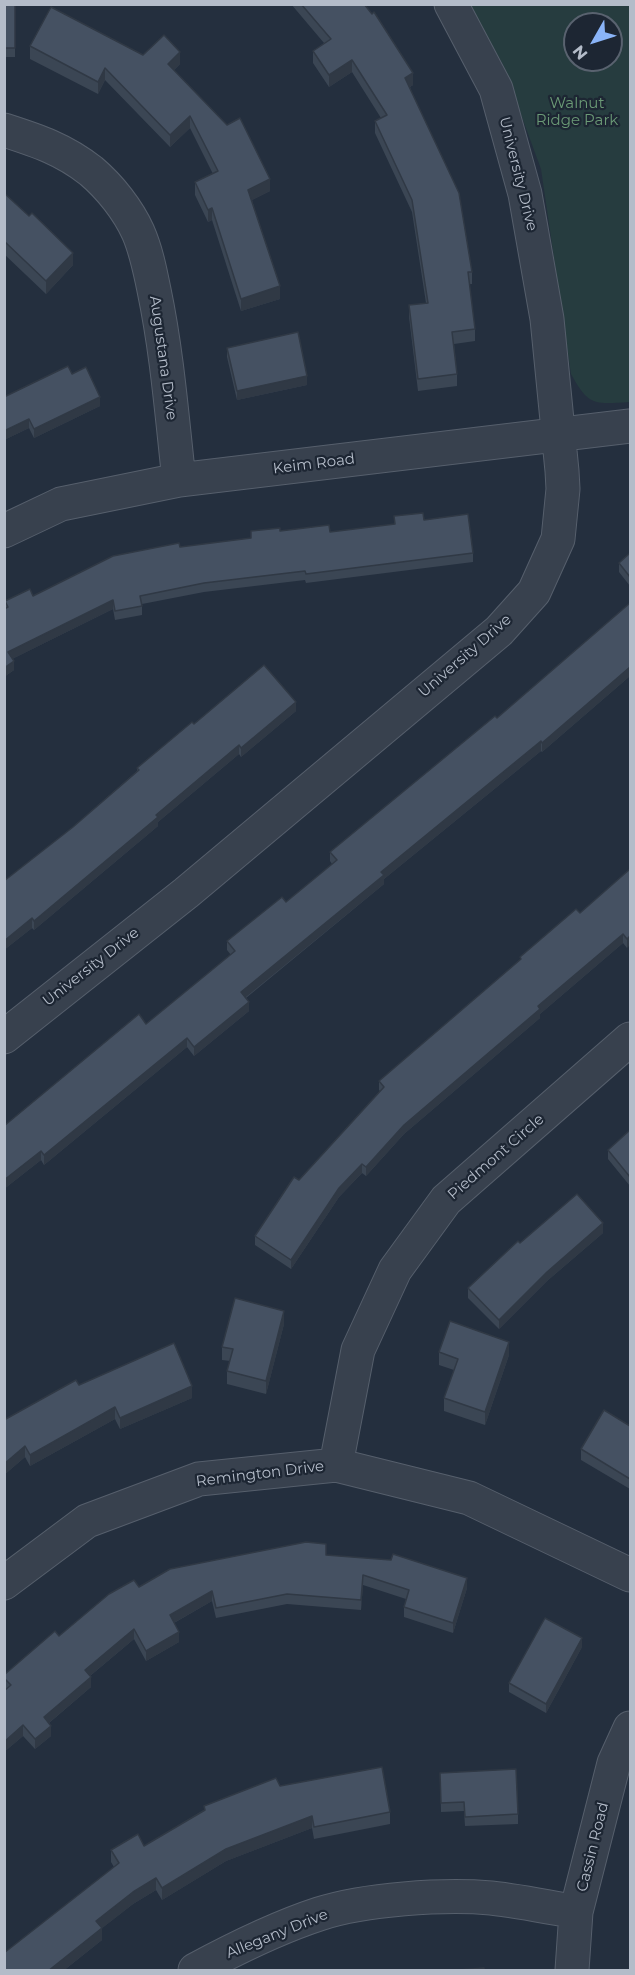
<!DOCTYPE html>
<style>
body{margin:0}
#map{position:relative;width:635px;height:1975px;overflow:hidden;background:#242f3e;font-family:Montserrat,sans-serif}
canvas{display:block}
.frame{position:absolute;inset:0;border:6px solid #b4bcc9;pointer-events:none}
.north{position:absolute;left:563px;top:12px;width:60px;height:60px;box-sizing:border-box;background:#1d2633;border:2px solid #59626f;border-radius:50%;rotate:231deg;font-size:16px;font-weight:700;line-height:24px;text-align:center;color:#b4bcc9}
.north::after{content:'';display:block;margin:auto;width:21px;height:27px;background:#8ab4f8;clip-path:polygon(50% 0,100% 100%,50% 72%,0 100%)}
</style>
<div id="map">
<canvas width="635" height="1975"></canvas>
<div class="frame"></div>
<div class="north">N</div>
</div>
<script>
const c = document.querySelector('canvas').getContext('2d');
c.lineJoin = 'round';
function fillPath(path, color) { c.fillStyle = color; c.fill(path, 'evenodd'); }
function stroke(path, color, width, dash) { c.strokeStyle = color; c.lineWidth = width; c.lineCap = dash ? 'butt' : 'round'; c.setLineDash(dash || []); c.stroke(path); }
function drawText(font, color, halo, rows, align = 'center') {
  c.font = font + ' Montserrat,sans-serif'; c.lineWidth = 4.5; c.setLineDash([]); c.textBaseline = 'middle'; c.strokeStyle = halo; c.fillStyle = color; for (const [text, x, y, turn = 0] of rows) {
    c.save(); c.translate(x, y); c.rotate((+turn || 0) * Math.PI / 180); c.textAlign = isNaN(turn) ? turn : align; if (halo) c.strokeText(text, 0, 0); c.fillText(text, 0, 0); c.restore();
  }
}
fillPath(new Path2D(`
 M469,5H630V402C595,404 589,407 571,374L541,169L502,63ZM575,24H611V60H575Z`), '#263c3f');
const minor = new Path2D(`
 M4,130C38,141 63,149 91,171C110,187 128,210 138,232C146,250 150,270 154,290C167,352 172,417 179,480
 M4,531L61,504L179,480L630,426
 M4,1037L186,893L499,631L534,592L558,539L563,489L562,471L547,319L525,194L496,89L451,4
 M336,1465L358,1350L395,1270L446,1200L630,1039
 M4,1583L87,1521L199,1479L336,1465L469,1498L630,1575
 M195,1970C234,1949 276,1928 319,1914C365,1899 443,1894 491,1898C519,1901 548,1907 576,1912
 M572,1970L576,1912L614,1763L630,1728`);
stroke(minor, '#565f6c', 35);
stroke(minor, '#38414e', 33);
fillPath(new Path2D(`
 M4,4H15V57H4Z
 M291,4H364L413,85L410,87L472,272V284H469L475,329V341L454,344L457,374V386L418,391L409,317V305L426,303L412,212L375,133V121L381,118L352,72L329,87L313,63V51L324,43Z
 M30,46L143,55L180,64L174,70L270,191L252,200L280,299L241,311L212,220L208,222L195,195V182L213,174L190,128L170,147L105,80L98,94L30,59Z
 M4,193L73,265L46,294L4,254Z
 M227,348L307,385L237,400L227,357Z
 M72,374L100,406L34,438L29,428L4,440Z
 M394,516L424,520L473,553V562L306,583L305,580L204,592L142,604V615L115,620L113,609L12,659L14,670L4,677L5,601L33,596L180,547L251,538V531H280L330,532L394,524Z
 M630,553V586L619,572V563Z
 M630,603V676L542,752L541,751L384,879V884L246,998L249,1011L194,1056L187,1047L44,1165L41,1160L4,1189L146,1024L231,955L227,950V941L286,902L332,864L330,861V852L497,718Z
 M296,711L241,757L239,754L158,822V826L34,930L32,928L4,950V881L73,827L137,771V768L194,724Z
 M630,869L627,948L623,943L540,1014V1018L404,1134L366,1176L362,1173L339,1197L291,1269L255,1245V1236L380,1091L379,1090V1081L520,961V957L580,913Z
 M630,1130V1186L608,1159V1150Z
 M603,1233L547,1281L499,1329L468,1298V1288L520,1243Z
 M284,1324L266,1394L227,1384V1371L230,1361L222,1360V1347Z
 M439,1352L509,1355L485,1425L444,1411V1398L454,1370L439,1365Z
 M79,1385L192,1398L120,1429L115,1419L30,1466L25,1457L4,1475V1420Z
 M630,1426V1489L581,1460V1449Z
 M326,1555L467,1588L453,1633L404,1617V1607L406,1599L363,1585L361,1610L287,1604L216,1618L212,1601L174,1623L179,1642L146,1661L134,1639L90,1676L91,1687L49,1723L51,1736L35,1749L23,1736L4,1752V1691L6,1690L4,1688V1675L59,1636L139,1587Z
 M582,1647L546,1713L509,1692V1683Z
 M440,1773L518,1814V1824L465,1826L464,1811L441,1812Z
 M280,1786L390,1812V1824L314,1839L312,1828L226,1861L162,1900L156,1890L133,1904L102,1928V1940L63,1971H4L114,1867L111,1862V1850L144,1846L204,1810V1806Z`), '#3b4654');
fillPath(new Path2D(`
 M180,52V64L168,76V64Z
 M352,60V72L329,87V75Z
 M105,68V80L98,94V82Z
 M413,73V85L405,90V78Z
 M190,116V128L170,147V135Z
 M270,179V191L248,202V190Z
 M212,208V220L208,222V210Z
 M73,253V265L46,294V281Z
 M280,286V299L241,311V299Z
 M307,376V385L237,400V391Z
 M100,397V406L34,438V429Z
 M29,419V428L4,440V431Z
 M113,600V609L8,661V652Z
 M14,661V670L4,677V668Z
 M630,667V676L542,752V743Z
 M296,702V711L241,757V748Z
 M541,741V751L384,879V884L241,1001V992L381,872Z
 M239,745V754L158,822V826L34,930V921L156,815Z
 M32,918V928L4,950V941Z
 M623,934V943L540,1014V1018L404,1134L366,1176V1167L404,1125L538,1006Z
 M630,936V945L627,948V939Z
 M249,1002V1011L194,1056V1047Z
 M187,1038V1047L44,1165V1155Z
 M41,1151V1160L4,1189V1180Z
 M362,1164V1173L339,1197L291,1269V1260L339,1188Z
 M603,1223V1233L547,1281L499,1329V1320L547,1272Z
 M284,1311V1324L266,1394V1381Z
 M509,1342V1355L485,1425V1412Z
 M192,1386V1398L120,1429V1418Z
 M115,1407V1419L30,1466V1455Z
 M25,1446V1457L4,1475V1464Z
 M363,1575V1585L361,1610V1600Z
 M467,1578V1588L453,1633V1623Z
 M212,1591V1601L170,1625V1615Z
 M134,1629V1639L85,1680V1670Z
 M179,1632V1642L146,1661V1651Z
 M582,1638V1647L546,1713V1704Z
 M91,1677V1687L44,1727V1717Z
 M23,1725V1736L4,1752V1742Z
 M51,1726V1736L35,1749V1739Z
 M312,1816V1828L226,1861L162,1900V1888L226,1849Z
 M156,1878V1890L133,1904L96,1933V1921L133,1892Z
 M102,1928V1940L63,1971H48Z`), '#303945');
const building = new Path2D(`
 M4,4H15V48H4Z
 M301,4H364L372,14L374,12L413,73L405,78L459,193L472,272H468L475,329L452,332L457,374L418,379L409,305L428,303L412,200L375,121L387,115L352,60L329,75L313,51L331,39Z
 M51,7L143,55L164,35L180,52L168,64L227,125L240,118L270,179L248,190L280,286L241,299L212,208L208,210L195,182L218,171L190,116L170,135L105,68L98,82L30,46Z
 M4,193L29,216L32,213L73,253L46,281L4,241Z
 M298,332L307,376L237,391L227,348Z
 M68,366L72,374L86,367L100,397L34,429L29,419L4,431V397Z
 M423,513L424,520L468,514L473,553L306,574L305,571L204,583L140,596L142,606L115,611L113,600L8,652L14,661L4,668V609L8,607L5,601L30,589L33,596L113,556L179,543L180,547L251,538V531L280,528V531L329,525L330,532L395,524L394,516Z
 M630,553V577L619,563Z
 M630,603V667L542,743L541,741L381,872L384,875L241,992L249,1002L194,1047L187,1038L44,1155L41,1151L4,1180V1126L139,1014L146,1024L235,951L227,941L282,897L286,902L337,860L330,852L495,716L497,718Z
 M264,665L296,702L241,748L239,745L156,815L158,817L34,921L32,918L4,941V881L73,827L139,770L137,768L192,722L194,724Z
 M630,869V936L627,939L623,934L538,1006L540,1009L404,1125L366,1167L362,1164L339,1188L291,1260L255,1236L294,1177L299,1180L384,1087L379,1081L521,959L520,957L576,909L580,913Z
 M630,1130V1177L608,1150Z
 M577,1194L603,1223L547,1272L499,1320L468,1288L518,1241L520,1243Z
 M235,1298L284,1311L266,1381L227,1371L233,1349L222,1347Z
 M450,1321L509,1342L485,1412L444,1398L458,1359L439,1352Z
 M174,1343L192,1386L120,1418L115,1407L30,1455L25,1446L4,1464V1420L76,1380L79,1385Z
 M604,1410L630,1426V1479L581,1449Z
 M306,1542L326,1544V1555L391,1560L393,1554L467,1578L453,1623L404,1607L409,1590L363,1575L361,1600L287,1594L216,1608L212,1591L170,1615L179,1632L146,1651L134,1629L85,1670L91,1677L44,1717L51,1726L35,1739L23,1725L4,1742V1691L11,1685L4,1678V1675L55,1631L59,1636L109,1594L134,1580L139,1587L170,1569Z
 M545,1618L582,1638L546,1704L509,1683Z
 M382,1767L390,1812L314,1827L312,1816L226,1849L162,1888L156,1878L133,1892L96,1921L102,1928L48,1971H4V1953L119,1863L111,1850L138,1834L144,1846L205,1810L204,1806L276,1778L280,1786Z
 M516,1769L518,1814L465,1817L464,1802L441,1803L440,1773Z
 M484,1968V1971H446Z`);
fillPath(building, '#455162');
stroke(building, '#303945', 1.5);
drawText('15px', '#6b9a76', '#1d2633', [
 ["Walnut",577,104],
 ["Ridge Park",577,121]
]);
drawText('15px', '#b4bcc9', '#1d2633', [
 ["University Drive",518,174,76],
 ["Augustana Drive",163,358,82],
 ["Keim Road",314,464,-7],
 ["University Drive",465,656,-41],
 ["University Drive",91,967,-38],
 ["Piedmont Circle",496,1157,-41],
 ["Remington Drive",260,1474,-7],
 ["Cassin Road",593,1847,-76],
 ["Allegany Drive",277,1934,-22]
]);
</script>
